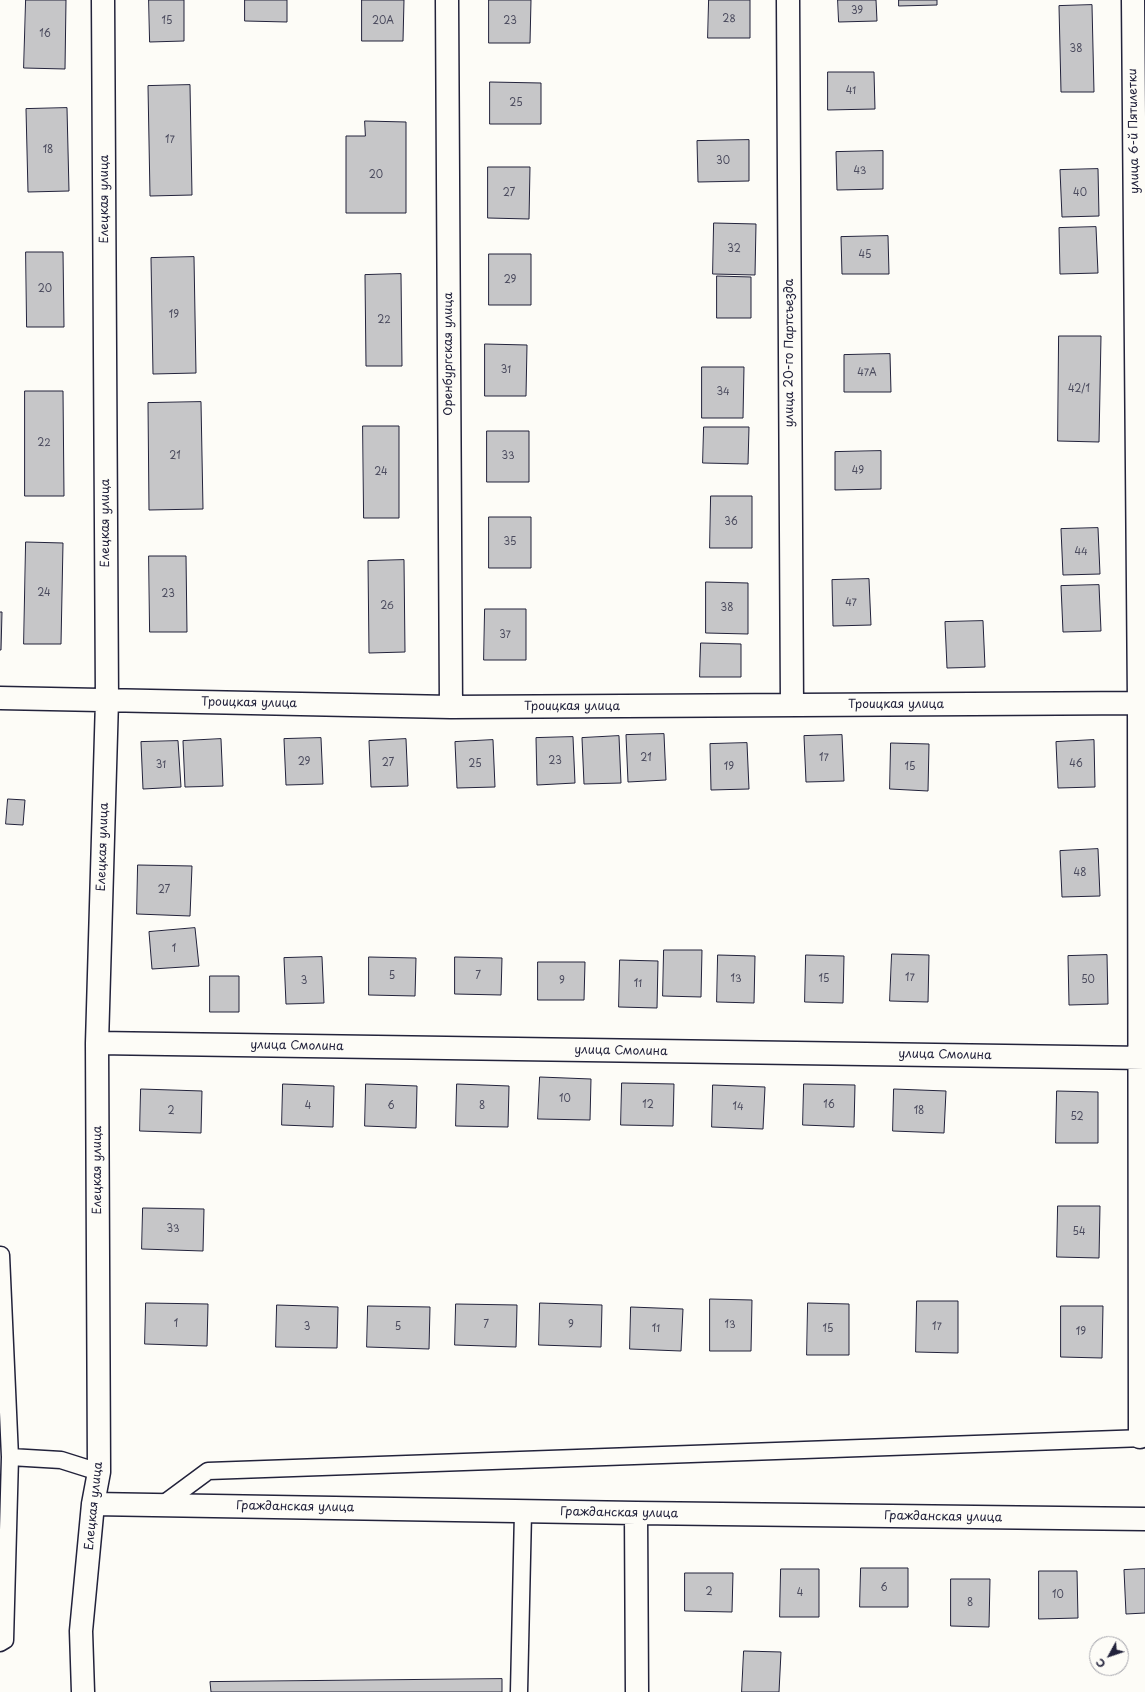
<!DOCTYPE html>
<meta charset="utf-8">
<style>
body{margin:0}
#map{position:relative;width:1145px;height:1692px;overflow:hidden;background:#fdfcf7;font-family:"Playpen Sans",sans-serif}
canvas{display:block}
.north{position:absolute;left:1089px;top:1636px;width:40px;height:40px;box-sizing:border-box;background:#fdfcf7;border:1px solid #a5a5ac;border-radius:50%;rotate:230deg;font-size:11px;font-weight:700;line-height:16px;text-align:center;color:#22223b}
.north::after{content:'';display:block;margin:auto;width:14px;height:18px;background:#22223b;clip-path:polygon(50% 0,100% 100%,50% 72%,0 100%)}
</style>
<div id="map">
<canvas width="1145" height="1692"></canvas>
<div class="north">С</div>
</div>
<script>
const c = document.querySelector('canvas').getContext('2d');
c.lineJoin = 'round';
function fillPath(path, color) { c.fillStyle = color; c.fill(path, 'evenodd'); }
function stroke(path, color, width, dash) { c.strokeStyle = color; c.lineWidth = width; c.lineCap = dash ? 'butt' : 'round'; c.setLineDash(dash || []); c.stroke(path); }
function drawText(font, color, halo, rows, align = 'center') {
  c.font = font + ' "Playpen Sans",sans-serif'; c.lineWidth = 3; c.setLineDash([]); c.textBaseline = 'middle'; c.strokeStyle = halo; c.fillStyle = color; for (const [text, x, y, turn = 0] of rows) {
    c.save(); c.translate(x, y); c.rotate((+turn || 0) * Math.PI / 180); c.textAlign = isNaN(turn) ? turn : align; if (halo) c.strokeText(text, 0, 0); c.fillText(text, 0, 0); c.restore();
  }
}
const building = new Path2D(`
 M26,0H66L65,69L24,68Z
 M149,0H184V41L150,42Z
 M245,0H287V22L245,21Z
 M362,0H404L403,41H362Z
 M489,0H531L530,43H489Z
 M709,0H750V38H708Z
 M838,0H876L877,21L839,22Z
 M899,0H937V5L899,6Z
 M1092,5L1094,92H1061L1059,6Z
 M828,72H874L875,109L828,110Z
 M490,82L541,83V124H490Z
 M190,85L192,195L150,196L148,86Z
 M67,108L69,191L28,192L26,109Z
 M365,121L406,122V213H346V136H365Z
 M749,140V181L698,182L697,141Z
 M883,151V189L837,190L836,152Z
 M488,167H530L529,219L488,218Z
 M1098,169L1099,216L1062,217L1060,170Z
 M714,223L756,224L755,275L713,274Z
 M1096,227L1098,273L1060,274L1059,228Z
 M888,236L889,274H842L841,237Z
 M26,252H63L64,327H27Z
 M489,254H531V305H489Z
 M194,257L196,373L153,374L151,258Z
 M401,274L402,366H366L365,275Z
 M717,276L751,277V318H717Z
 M1059,336H1101L1099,442L1058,441Z
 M485,344L527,345L526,396H485Z
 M890,354L891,392H844V355Z
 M702,367H744L743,418H702Z
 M25,391H63L64,496H25Z
 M201,402L203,509L149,510L148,403Z
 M363,426H399V518H364Z
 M704,427H749L748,464L703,463Z
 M487,431H529V482H487Z
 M881,451V489L835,490V452Z
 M711,496H752V548H710Z
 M489,517H531V568H489Z
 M1098,528L1100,574L1063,575L1061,529Z
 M26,542L63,543L61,644H24Z
 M149,556H186L187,632H150Z
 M404,560L405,652L369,653L368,561Z
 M869,579L871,625L833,626L832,580Z
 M706,582L748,583V634L706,633Z
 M1099,585L1101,631L1063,632L1061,586Z
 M485,609H526V660H484Z
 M0,612H2L1,650H0Z
 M983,621L985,667L947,668L945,622Z
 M701,643L741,644V677H700Z
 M664,734L666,780L628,782L626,735Z
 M842,735L844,781L806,782L804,736Z
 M619,736L621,783L584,784L582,738Z
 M573,737L575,783L537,785L536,738Z
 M321,738L323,784L286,785L284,739Z
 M221,739L223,786L185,787L183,741Z
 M406,739L408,786L371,787L369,741Z
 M493,740L495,787L457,788L455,742Z
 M1094,740L1095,787L1058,788L1056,742Z
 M178,741L181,787L143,789L141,742Z
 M747,743L749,789L711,790L710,744Z
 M891,743L929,744L928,791L890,789Z
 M8,799L25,800L23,825L6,824Z
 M1098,849L1100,896L1062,897L1060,851Z
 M138,865L192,866L190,916L137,914Z
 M195,928L199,966L152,969L149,932Z
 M664,950H702L701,997L663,996Z
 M892,954L929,955L928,1002L890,1001Z
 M718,955L755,956L754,1003L717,1002Z
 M806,955L844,956L843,1003L805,1002Z
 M1107,955L1108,1004L1069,1005L1068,956Z
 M322,957L324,1003L286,1004L284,958Z
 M369,957L416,958L415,996L369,995Z
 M455,957L502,958L501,995L455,994Z
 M620,960L658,961L657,1008L619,1007Z
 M538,962H585L584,1000H538Z
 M210,976H239V1012H210Z
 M540,1077L591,1079L590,1120L538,1119Z
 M622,1083L674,1084L673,1126L621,1125Z
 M283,1084L334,1086L333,1127L282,1125Z
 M366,1084L417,1086L416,1128L365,1126Z
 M457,1084L509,1086L508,1127L456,1126Z
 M804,1084L855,1085L854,1127L803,1125Z
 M713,1085L765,1087L763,1129L712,1127Z
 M141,1089L202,1091L201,1133L140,1131Z
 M894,1089L946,1091L944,1133L893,1131Z
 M1057,1091L1098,1092V1143H1056Z
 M1058,1206H1100L1099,1258L1057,1257Z
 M143,1208L204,1209L203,1251L142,1249Z
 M710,1299L752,1300L751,1351H710Z
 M917,1301H958V1353L916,1352Z
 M146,1303L208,1304L207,1346L145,1344Z
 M540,1303L602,1305L601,1347L539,1345Z
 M808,1303L849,1304V1355H807Z
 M456,1304L517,1305L516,1347L455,1345Z
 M277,1305L338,1307L337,1348L276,1347Z
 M368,1306L430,1307L429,1349L367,1347Z
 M1061,1306H1103L1102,1358L1061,1357Z
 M631,1307L683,1309L681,1351L630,1349Z
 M861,1568H908V1607H860Z
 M781,1569H819V1617H780Z
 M1145,1569V1613L1126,1614L1124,1570Z
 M1039,1571H1077L1078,1618L1039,1619Z
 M685,1573H733L732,1612L685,1611Z
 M951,1579H990L989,1627L951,1626Z
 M744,1651L781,1652L779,1692H742Z
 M502,1679V1692H211L210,1682Z`);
fillPath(building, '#c6c6c8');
stroke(building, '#22223b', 1);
const service = new Path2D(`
 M0,1255H1L10,1457L5,1640L0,1643
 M10,1457L61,1460L99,1472
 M162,1505L208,1471L1145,1438
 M519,1692L523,1512`);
const minor = new Path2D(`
 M447,0L451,707
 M788,0L792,705
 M1133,0L1139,703L1140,1437
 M0,698L451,707L1145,703
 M97,1043L1145,1058
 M93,1504L636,1513L1145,1519
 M636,1513L637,1692
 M83,1692L81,1631L93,1504L99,1472L97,1043L107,700L103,0`);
stroke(service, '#22223b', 19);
stroke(minor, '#22223b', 25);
stroke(service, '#fdfcf7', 16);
stroke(minor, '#fdfcf7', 22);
drawText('10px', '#4b4b5e', null, [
 ["39",857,11],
 ["28",729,19],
 ["15",167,21],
 ["20А",383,21],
 ["23",510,21],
 ["16",45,34],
 ["38",1076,49],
 ["41",851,91],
 ["25",516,103],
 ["17",170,140],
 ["18",48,150],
 ["30",723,161],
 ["43",860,171],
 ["20",376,175],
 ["27",509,193],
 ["40",1080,193],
 ["32",734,249],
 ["45",865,255],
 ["29",510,280],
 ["20",45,289],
 ["19",174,315],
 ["22",384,320],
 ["31",506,370],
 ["47А",867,373],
 ["42/1",1079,389],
 ["34",723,392],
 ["22",44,443],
 ["21",175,456],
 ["33",508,456],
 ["49",858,471],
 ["24",381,472],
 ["36",731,522],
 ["35",510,542],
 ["44",1081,552],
 ["24",44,593],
 ["23",168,594],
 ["47",851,603],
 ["26",387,606],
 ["38",727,608],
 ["37",505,635],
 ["21",646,758],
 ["17",824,758],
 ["23",555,761],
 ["29",304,762],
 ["27",388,763],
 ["25",475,764],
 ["46",1076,764],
 ["31",161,765],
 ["19",729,767],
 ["15",910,767],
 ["48",1080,873],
 ["27",164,890],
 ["1",174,949],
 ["5",392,976],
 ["7",478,976],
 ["17",910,978],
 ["13",736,979],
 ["15",824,979],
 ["50",1088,980],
 ["3",304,981],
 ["9",562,981],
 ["11",638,984],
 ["10",565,1099],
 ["12",648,1105],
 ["16",829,1105],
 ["4",308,1106],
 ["6",391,1106],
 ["8",482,1106],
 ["14",738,1107],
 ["2",171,1111],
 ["18",919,1111],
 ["52",1077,1117],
 ["33",173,1229],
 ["54",1079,1232],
 ["1",176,1324],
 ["7",486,1325],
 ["9",571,1325],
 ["13",730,1325],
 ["3",307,1327],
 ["5",398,1327],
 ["17",937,1327],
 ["11",656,1329],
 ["15",828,1329],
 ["19",1081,1332],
 ["6",884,1588],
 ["2",709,1592],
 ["4",800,1593],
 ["10",1058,1595],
 ["8",970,1603]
]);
drawText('12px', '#22223b', '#fdfcf7', [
 ["улица 6-й Пятилетки",1134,131,-91],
 ["Елецкая улица",105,199,-90],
 ["улица 20-го Партсъезда",790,353,-90],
 ["Оренбургская улица",449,354,-90],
 ["Елецкая улица",106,523,-90],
 ["Троицкая улица",249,703,1],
 ["Троицкая улица",896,705],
 ["Троицкая улица",572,707],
 ["Елецкая улица",103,847,-88],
 ["улица Смолина",297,1046,1],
 ["улица Смолина",621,1051,1],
 ["улица Смолина",945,1055,1],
 ["Елецкая улица",98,1170,-90],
 ["Елецкая улица",94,1506,-84],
 ["Гражданская улица",295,1507,1],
 ["Гражданская улица",619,1513,1],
 ["Гражданская улица",943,1517,1]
]);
</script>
